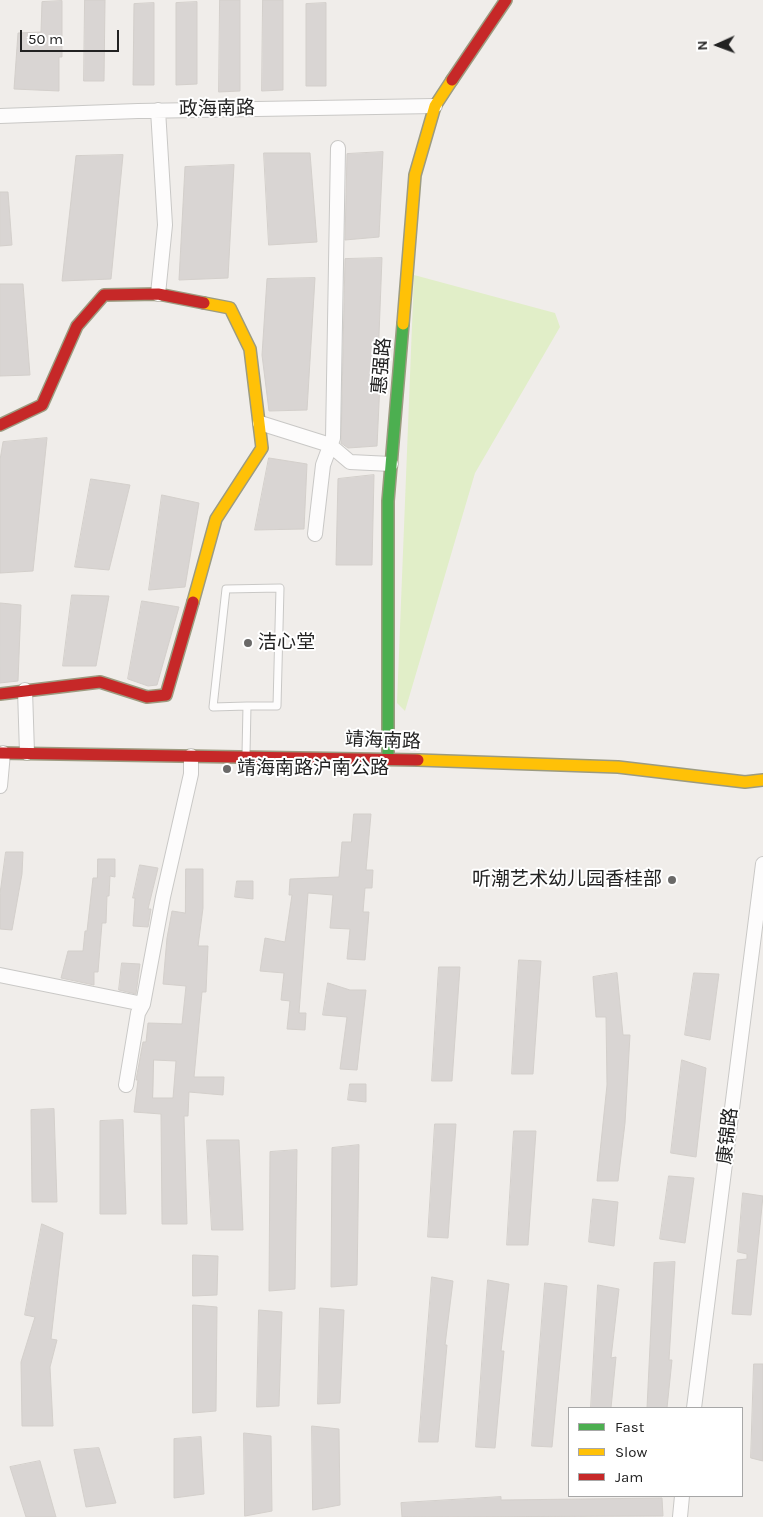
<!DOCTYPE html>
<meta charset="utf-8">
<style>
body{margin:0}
#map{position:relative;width:763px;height:1517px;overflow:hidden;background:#f0edea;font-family:Karla,sans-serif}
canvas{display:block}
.legend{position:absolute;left:568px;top:1407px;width:175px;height:90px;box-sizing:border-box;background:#fff;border:1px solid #a7a7a7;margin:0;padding:6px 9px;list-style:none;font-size:15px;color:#222}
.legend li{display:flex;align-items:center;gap:10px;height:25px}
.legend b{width:25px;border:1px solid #a7a7a7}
.north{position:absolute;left:693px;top:20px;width:50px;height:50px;-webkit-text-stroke:4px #fff;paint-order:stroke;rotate:268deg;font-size:14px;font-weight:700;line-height:20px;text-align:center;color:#222}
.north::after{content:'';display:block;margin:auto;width:18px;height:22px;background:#222;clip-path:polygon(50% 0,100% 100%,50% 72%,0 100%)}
.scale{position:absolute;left:20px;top:30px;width:99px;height:22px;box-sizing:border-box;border:2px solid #222;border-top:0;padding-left:6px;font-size:15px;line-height:18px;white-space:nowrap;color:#222;-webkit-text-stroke:4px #fff;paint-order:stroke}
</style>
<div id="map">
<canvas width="763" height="1517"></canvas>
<ul class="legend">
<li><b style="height:6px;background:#4caf50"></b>Fast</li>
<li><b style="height:6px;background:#ffc107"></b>Slow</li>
<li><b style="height:6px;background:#c62828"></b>Jam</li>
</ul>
<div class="north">N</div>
<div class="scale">50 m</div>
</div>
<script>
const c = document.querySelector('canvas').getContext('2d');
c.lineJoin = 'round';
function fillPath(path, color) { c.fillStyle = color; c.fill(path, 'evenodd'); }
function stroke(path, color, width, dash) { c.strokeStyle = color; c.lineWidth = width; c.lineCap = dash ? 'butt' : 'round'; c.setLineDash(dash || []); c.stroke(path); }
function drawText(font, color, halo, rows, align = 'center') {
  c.font = font + ' Karla,"Noto Sans SC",sans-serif'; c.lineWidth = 4; c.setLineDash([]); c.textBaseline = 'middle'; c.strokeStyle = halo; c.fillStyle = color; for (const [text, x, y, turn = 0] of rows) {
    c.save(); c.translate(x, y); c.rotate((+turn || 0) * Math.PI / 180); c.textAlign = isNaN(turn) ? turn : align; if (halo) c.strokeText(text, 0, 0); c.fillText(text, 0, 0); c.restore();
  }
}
fillPath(new Path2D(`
 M414,275L555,313L560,327L475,473L405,711L397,703Z`), '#e1eec8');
const building = new Path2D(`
 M85,0H105L104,81H84Z
 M220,0H240V91L219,92Z
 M263,0H283V90L262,91Z
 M62,1V57H59V91L14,89L18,33L41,32L42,2Z
 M197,2V84L176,85V3Z
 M154,3V85H133L134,4Z
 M326,3V86H306V4Z
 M383,152L379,237L345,240L347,154Z
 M264,153H310L317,242L269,245Z
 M123,155L111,279L62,281L76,156Z
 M234,165L228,278L179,280L185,167Z
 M0,192H8L12,245L0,246Z
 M382,258L378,361H381L377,446L348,448L341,443L345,259Z
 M315,278L307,410L269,411L262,355L267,279Z
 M0,284H23L30,375L0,376Z
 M47,438L33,571L0,573V460L3,442Z
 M269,458L307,464L304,529L255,530Z
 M374,475L372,565H336L338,479Z
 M91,479L130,485L109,570L75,567Z
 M162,495L199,503L185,587L149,590Z
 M72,595L109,596L96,666H63Z
 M142,601L179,607L157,685L148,686L128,679Z
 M0,603L21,605L18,681L0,683Z
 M354,814H371L366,870H373L372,888H365L363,912H369L365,960L347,959L350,929L330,928L333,895L308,893L299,1013H306L305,1030L287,1029L290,1001L281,1000L284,973L260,971L265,938L285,942L292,895H289L290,879L339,877L342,842H351Z
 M6,852H23L22,874L12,930L0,929V894Z
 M98,859H115V877L110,876L109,896H107L106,923H102L98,972H94V985L61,978L68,951H83L85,931H87L93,878H97Z
 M140,865L158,868L148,909H151L148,927L133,926L135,898H133Z
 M186,869H203V908L198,946H208L206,992H202L194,1077H224L223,1095L189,1092L188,1116H184L187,1224H162L161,1114L134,1112L138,1080H136L143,1042H146L148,1023L182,1024L186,986L163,984L167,938L172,911L185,913ZM154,1060L176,1061L173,1098H153Z
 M237,881H253V899L235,897Z
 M519,960L541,961L533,1074H512Z
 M122,963L140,964L136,994L119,990Z
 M439,967H460L452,1081H432Z
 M617,973L623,1035H630L625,1123L618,1181H597L607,1085L606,1017H596L593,977Z
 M694,973L719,974L710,1040L685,1035Z
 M328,983L350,990H366L357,1070L340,1069L347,1017L323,1015Z
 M682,1060L706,1068L696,1157L671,1153Z
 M350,1084H366V1102L348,1100Z
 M54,1109L57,1202H32L31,1110Z
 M123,1120L126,1214H100V1121Z
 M435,1124H456L448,1238L428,1237Z
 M514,1131H536L528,1245H507Z
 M207,1140H239L243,1230H212Z
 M359,1145L357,1285L331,1287L332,1148Z
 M297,1150L295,1289L269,1291L270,1152Z
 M669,1176L694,1178L685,1243L660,1239Z
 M743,1193L763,1196L751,1315L732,1314L737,1260L747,1259V1254L738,1252Z
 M593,1199L618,1202L614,1246L589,1242Z
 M42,1224L63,1233L51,1339L57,1340L50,1367L53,1426H22L21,1362L35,1317L25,1315Z
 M193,1255L218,1256L217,1295L193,1296Z
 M675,1262L669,1360H672L667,1408H647L654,1263Z
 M432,1277L453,1281L445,1345H447L438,1442H419Z
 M488,1280L509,1284L501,1351H504L495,1448L476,1447Z
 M545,1283L567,1286L552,1447L532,1446Z
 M598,1285L619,1289L611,1358L616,1357L611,1408H591Z
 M193,1305L217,1307L216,1411L193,1413Z
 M320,1308L344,1310L340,1403L318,1404Z
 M259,1310L282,1312L279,1406L257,1407Z
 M754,1364H763V1461L751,1458Z
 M312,1426L339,1429L340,1505L313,1510Z
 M244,1433L271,1436L272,1511L245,1516Z
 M201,1437L204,1494L174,1498V1439Z
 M99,1448L116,1503L86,1507L74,1450Z
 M40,1461L56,1517H26L10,1467Z
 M501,1497V1500L662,1498L663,1516L402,1517L401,1503Z`);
fillPath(building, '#d9d5d3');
stroke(building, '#d3cfcb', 1);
const lane = new Path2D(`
 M246,754L247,706H277L280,588L226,589L213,707L247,706`);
const street = new Path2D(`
 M0,116L138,111L435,106
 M158,294L165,225L158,110
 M260,423L330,445L350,462L391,464
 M315,534L323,465L333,438L338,148
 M25,690L27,753
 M0,786L3,753
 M0,975L143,1004
 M126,1085L138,1013L143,1004L163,897L191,774V756
 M694,1408L763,864
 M680,1517L682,1496`);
const fast = new Path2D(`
 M388,759V501L403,324`);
const slow = new Path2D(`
 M403,324L415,175L435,106L452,80
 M193,602L216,519L262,448L250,349L230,308L204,303
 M418,760L618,767L745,782L763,780`);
const jam = new Path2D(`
 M452,80L506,0
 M0,425L42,405L77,326L104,295L158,294L204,303
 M0,694L100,682L147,697L166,695L193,602
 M0,753L418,760`);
stroke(lane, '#c9c8c6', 9);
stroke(street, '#c9c8c6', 16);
stroke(fast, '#9c9b80', 14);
stroke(slow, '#9c9b80', 14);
stroke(jam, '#9c9b80', 14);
stroke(lane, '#fdfcfc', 7);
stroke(street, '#fdfcfc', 14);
stroke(fast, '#4caf50', 11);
stroke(slow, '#ffc107', 11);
stroke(jam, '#c62828', 11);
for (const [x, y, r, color] of [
 [248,643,5,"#6a6968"],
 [227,769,5,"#6a6968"],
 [672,880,5,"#6a6968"]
]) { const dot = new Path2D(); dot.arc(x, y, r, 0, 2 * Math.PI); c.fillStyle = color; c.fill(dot); stroke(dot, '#fff', 2); }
drawText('19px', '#222', '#fff', [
 ["政海南路",217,109,-1],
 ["惠强路",382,366,-85],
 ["靖海南路",383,741,2],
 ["康锦路",728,1136,-83]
]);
drawText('19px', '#222', '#fff', [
 ["洁心堂",258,643],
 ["靖海南路沪南公路",237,769],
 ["听潮艺术幼儿园香桂部",662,880,"right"]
], 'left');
</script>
